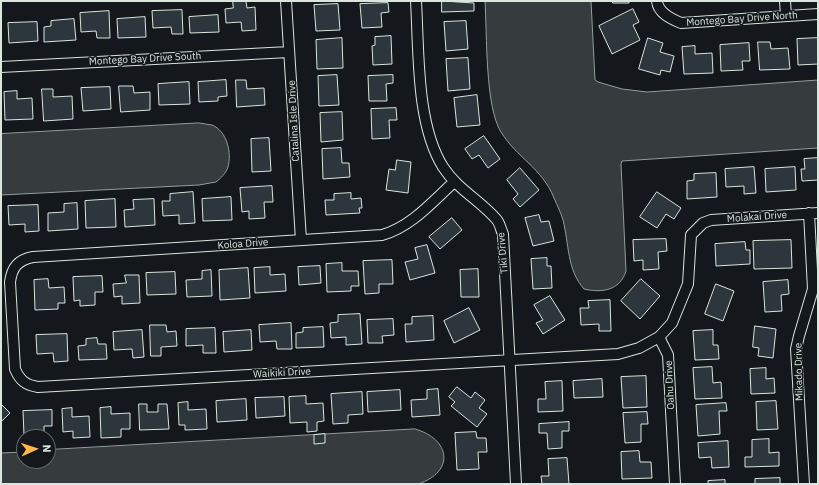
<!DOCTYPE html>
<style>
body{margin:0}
#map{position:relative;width:819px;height:485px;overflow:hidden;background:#14181c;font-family:"IBM Plex Sans",sans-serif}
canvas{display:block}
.frame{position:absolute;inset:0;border:2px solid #d8e6dc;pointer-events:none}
.north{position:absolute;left:16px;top:429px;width:40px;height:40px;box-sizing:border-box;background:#14181c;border:1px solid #626a69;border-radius:50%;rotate:87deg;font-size:11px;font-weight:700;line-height:16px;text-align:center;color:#d8e6dc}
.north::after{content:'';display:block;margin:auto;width:14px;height:18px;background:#ffb74d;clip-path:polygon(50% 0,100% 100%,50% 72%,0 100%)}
</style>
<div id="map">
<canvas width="819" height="485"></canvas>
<div class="frame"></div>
<div class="north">N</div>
</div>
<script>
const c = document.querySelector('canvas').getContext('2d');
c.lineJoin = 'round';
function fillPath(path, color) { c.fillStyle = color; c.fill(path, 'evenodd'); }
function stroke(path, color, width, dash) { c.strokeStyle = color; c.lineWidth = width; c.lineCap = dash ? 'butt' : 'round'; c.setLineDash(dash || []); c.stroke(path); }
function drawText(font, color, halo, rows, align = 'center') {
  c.font = font + ' "IBM Plex Sans",sans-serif'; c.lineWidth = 3; c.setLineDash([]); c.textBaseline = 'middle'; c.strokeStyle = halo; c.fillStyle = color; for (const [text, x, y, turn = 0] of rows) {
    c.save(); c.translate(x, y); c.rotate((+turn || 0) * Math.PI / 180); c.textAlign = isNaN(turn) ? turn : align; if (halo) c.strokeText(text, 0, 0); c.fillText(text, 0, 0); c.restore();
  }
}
const water = new Path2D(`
 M485,1H591L595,80L598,82L622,89L647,92L818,80V148L622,161L621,164L626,271C620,291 601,293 584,289C567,270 569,244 563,220C561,213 557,205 554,198C542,168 517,158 501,132C485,107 487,33 485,1Z
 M199,123C203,124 208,124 212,125C227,131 232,153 228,167C226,173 221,178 216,182L199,185L1,195V134Z
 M415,429C451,439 455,472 418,484H1V453L24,452V461H48V450Z`);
fillPath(water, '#363b3e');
stroke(water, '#939e99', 1);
const building = new Path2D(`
 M233,1H246L247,8L255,7L256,30L242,31L241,22L226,23L225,9L233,8Z
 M442,1L474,3V11L442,12Z
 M613,1H629V3H613Z
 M388,3L389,12L381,13L382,27L362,28L360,4Z
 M338,4L340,30L316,31L314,5Z
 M633,9L639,22L633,25L640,40L612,54L599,26Z
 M182,10L183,34H172L171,27L153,28L152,11Z
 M109,11L110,38H97L96,31L81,32L80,13Z
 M218,15L219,32L190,33L189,17Z
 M145,17L146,37L118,38L117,19Z
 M74,19L76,40L44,42V27L51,26V21Z
 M466,21L468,49L446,51L444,22Z
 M37,22L38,41L9,43L8,23Z
 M391,36L392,64L373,65L372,46L375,45V37Z
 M342,38L343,68L317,69L316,40Z
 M648,38L663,43L660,52L674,56L670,72L661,70L660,75L639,69Z
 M818,38V64L798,65L797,39Z
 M758,42H770L771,49L788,48L790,69L760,70Z
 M749,43L750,61H742L743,70L721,71L720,45Z
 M695,46V54L712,53L713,73L684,74L682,47Z
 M468,58L470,89L448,91L446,59Z
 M337,75L339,105L319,106L318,76Z
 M393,75V83L386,84L387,101H369L368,76Z
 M226,80L227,96L218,97V101L199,102L198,82Z
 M236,80H246L247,89L264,88L265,105L237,107Z
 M189,82L190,104L159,105L158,84Z
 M119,86H133L134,93L150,92V110L121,112Z
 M110,87L111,109L83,111L81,88Z
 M42,89H53V97L72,96L73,119L44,121Z
 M17,91V99L32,98L33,119L5,120L4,92Z
 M477,95L480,125L457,127L454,98Z
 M396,108L397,120H389L390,138L372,139L371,109Z
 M342,112L343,140L321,142L320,113Z
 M484,136L500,159L488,168L479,155L472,159L465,149Z
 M269,138L271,171L252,172L251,139Z
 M341,148L342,163H349L350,177L323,179L322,149Z
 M818,158V180L802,181L801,169H805L804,159Z
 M397,160L411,162L408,193L386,190L389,169L395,170Z
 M754,167L756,193L744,194V186L726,187L725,169Z
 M795,167L796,190L766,192L765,169Z
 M520,168L539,190L520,207L513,199L518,194L507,180Z
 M716,173L717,197L687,199V181L694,180V174Z
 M272,186L273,202H264L265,218L249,219V211L242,212L240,188Z
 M193,192L195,223L179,224V215L163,216L162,201H170V194Z
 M657,192L681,208L674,219L666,214L657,228L640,217Z
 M351,193V199L361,198L362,208H359L360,213L326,215L325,200H334V194Z
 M231,197L232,220L203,221L202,199Z
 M115,199L116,227L86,228L85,201Z
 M154,199L155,225L125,227L124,210L134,209L133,200Z
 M77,203L78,229L48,231V213L64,212V204Z
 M38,205L39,231L25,232V224L9,225L8,206Z
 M539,215L541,222L549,221L554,241L533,246L525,218Z
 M452,218L462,230L440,249L429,237Z
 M666,239L667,251L658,252L659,269L643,270V260L634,261L633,240Z
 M791,240L792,268L754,269L753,241Z
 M745,242L746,250H750V264L716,266L715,244Z
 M427,245L435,273L410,280L405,262L418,259L415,248Z
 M547,258V266H551L552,288L533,289L531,259Z
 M392,260L393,284H379V293L365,294L363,261Z
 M342,263V271H358L359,286H351V291L327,292L326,264Z
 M320,266L321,283L299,285L298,267Z
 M270,267V275L285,274L286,291L255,293L254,268Z
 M248,268L250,298L220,300L219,270Z
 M478,269L479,297H461L460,270Z
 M211,270L212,296L187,297L186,280L202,279V271Z
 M175,272L176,294L147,295L146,273Z
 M125,275H139L140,303L122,304V296L114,297L113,284L126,283Z
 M102,276L103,292H95V305L80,306V300L74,301L73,277Z
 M48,279L49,288L64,287L65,303H58V309L35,310L34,280Z
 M641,279L660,296L640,319L621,301Z
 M788,280L789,294L781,295L782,311L765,312L763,282Z
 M716,284L734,291L723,321L705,314Z
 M550,296L565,320L543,334L536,323L543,320L534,305Z
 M610,300L611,331H599V324L581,325L580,308H589L588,301Z
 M469,308L480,330L454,343L444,321Z
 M360,314L362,344L346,345V337L331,338L330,323L338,322V315Z
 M433,316L434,340L406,342L405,324H412V317Z
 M393,319L394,335L382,336L383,343H368L367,320Z
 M291,323L292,349H277L276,341L260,342L259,325Z
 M150,325H166L167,332L176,331L177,346L161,347V356H151Z
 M755,326L776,329L773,358L758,356L759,348L753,347Z
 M323,327L324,347L296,348V333L303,332V328Z
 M215,328L216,353H203V345L186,346V329Z
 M142,330L144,357L133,358L132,349L114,350L113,332Z
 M251,330L252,350L224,352L223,332Z
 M713,330V345H718L719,359L695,360L693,331Z
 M67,334L68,361L54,362L53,353L37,354L36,335Z
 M97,338L98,344H106L107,359L79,360L78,346L86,345V339Z
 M712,367L713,383L721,382L722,398L695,399L693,368Z
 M766,368V379L774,378L775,393L751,394L750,369Z
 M646,376L647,407L623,408L621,377Z
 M602,379L603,397L574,398L573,381Z
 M562,381L563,411L538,412V399H546L545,382Z
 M457,387L471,398L475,392L485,400L479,408L487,414L477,427L451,406L455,402L449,397Z
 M438,389L440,415L412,417L411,400L427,399V390Z
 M400,390L401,410L368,412L367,392Z
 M362,392L363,414L348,415V423L333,424L331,394Z
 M306,396V404L323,403L324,421L317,422V431L307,432V422L290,423L289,397Z
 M284,397L285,416L256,418L255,398Z
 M246,399L247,420L217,422L216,401Z
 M776,401L778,429L757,430L756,402Z
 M188,402V410L206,409L207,429L185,430V425H179L178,403Z
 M726,403L727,411H719L720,434L698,436L696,405Z
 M1,404L10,413L1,422Z
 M139,404H147V412H158V404H167L169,429L140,430Z
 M111,407V414L130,413V429H121V437L101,438L100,408Z
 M72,408V417L89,416L90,437L73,438V431L63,432L62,409Z
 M52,410V426H44V434L24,435L23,411Z
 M647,412L648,424H641V442L625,443L623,413Z
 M569,422V431H562V448L548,449L547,433H539V424Z
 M476,432L477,438H486L487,452H478L479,469L457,470L455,433Z
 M325,434V443L314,444V435Z
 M769,439V453L779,452V466L745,467V457H752V440Z
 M728,441L729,467L712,468L711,457L699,458L698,443Z
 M639,451L640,462H651L652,478L622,479L621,452Z
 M567,458L569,484H542L541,476H549L548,459Z
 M780,478V484H755V479Z
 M725,480V484H708V481Z`);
fillPath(building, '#2c363c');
stroke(building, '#d8e6dc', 1);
const street = new Path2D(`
 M286,1L301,240
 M416,1C419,51 416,124 443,167C457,189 481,201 497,220C500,224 501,230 503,234L516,484
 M657,1C658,13 671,19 681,23L818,14
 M785,1L786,16
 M1,67L289,52
 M454,182C432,202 411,227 382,235L33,257C18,260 12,267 10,282L15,369C20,381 26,385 38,387L618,354L639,348L659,337
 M675,484L668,355L659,337L672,323L688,284L691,235L703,223L711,220L818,213
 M804,484L796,349L799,336L813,289L809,213`);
stroke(street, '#d8e6dc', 12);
stroke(street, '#14181c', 10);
drawText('10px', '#d8e6dc', '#14181c', [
 ["Montego Bay Drive North",742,19,-4],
 ["Montego Bay Drive South",145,59,-3],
 ["Catalina Isle Drive",294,121,-93],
 ["Molakai Drive",757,217,-4],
 ["Koloa Drive",243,244,-4],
 ["Tiki Drive",503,253,-95],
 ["Mikado Drive",799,372,-91],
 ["Waikiki Drive",282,373,-3],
 ["Oahu Drive",670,385,-93]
]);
</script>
